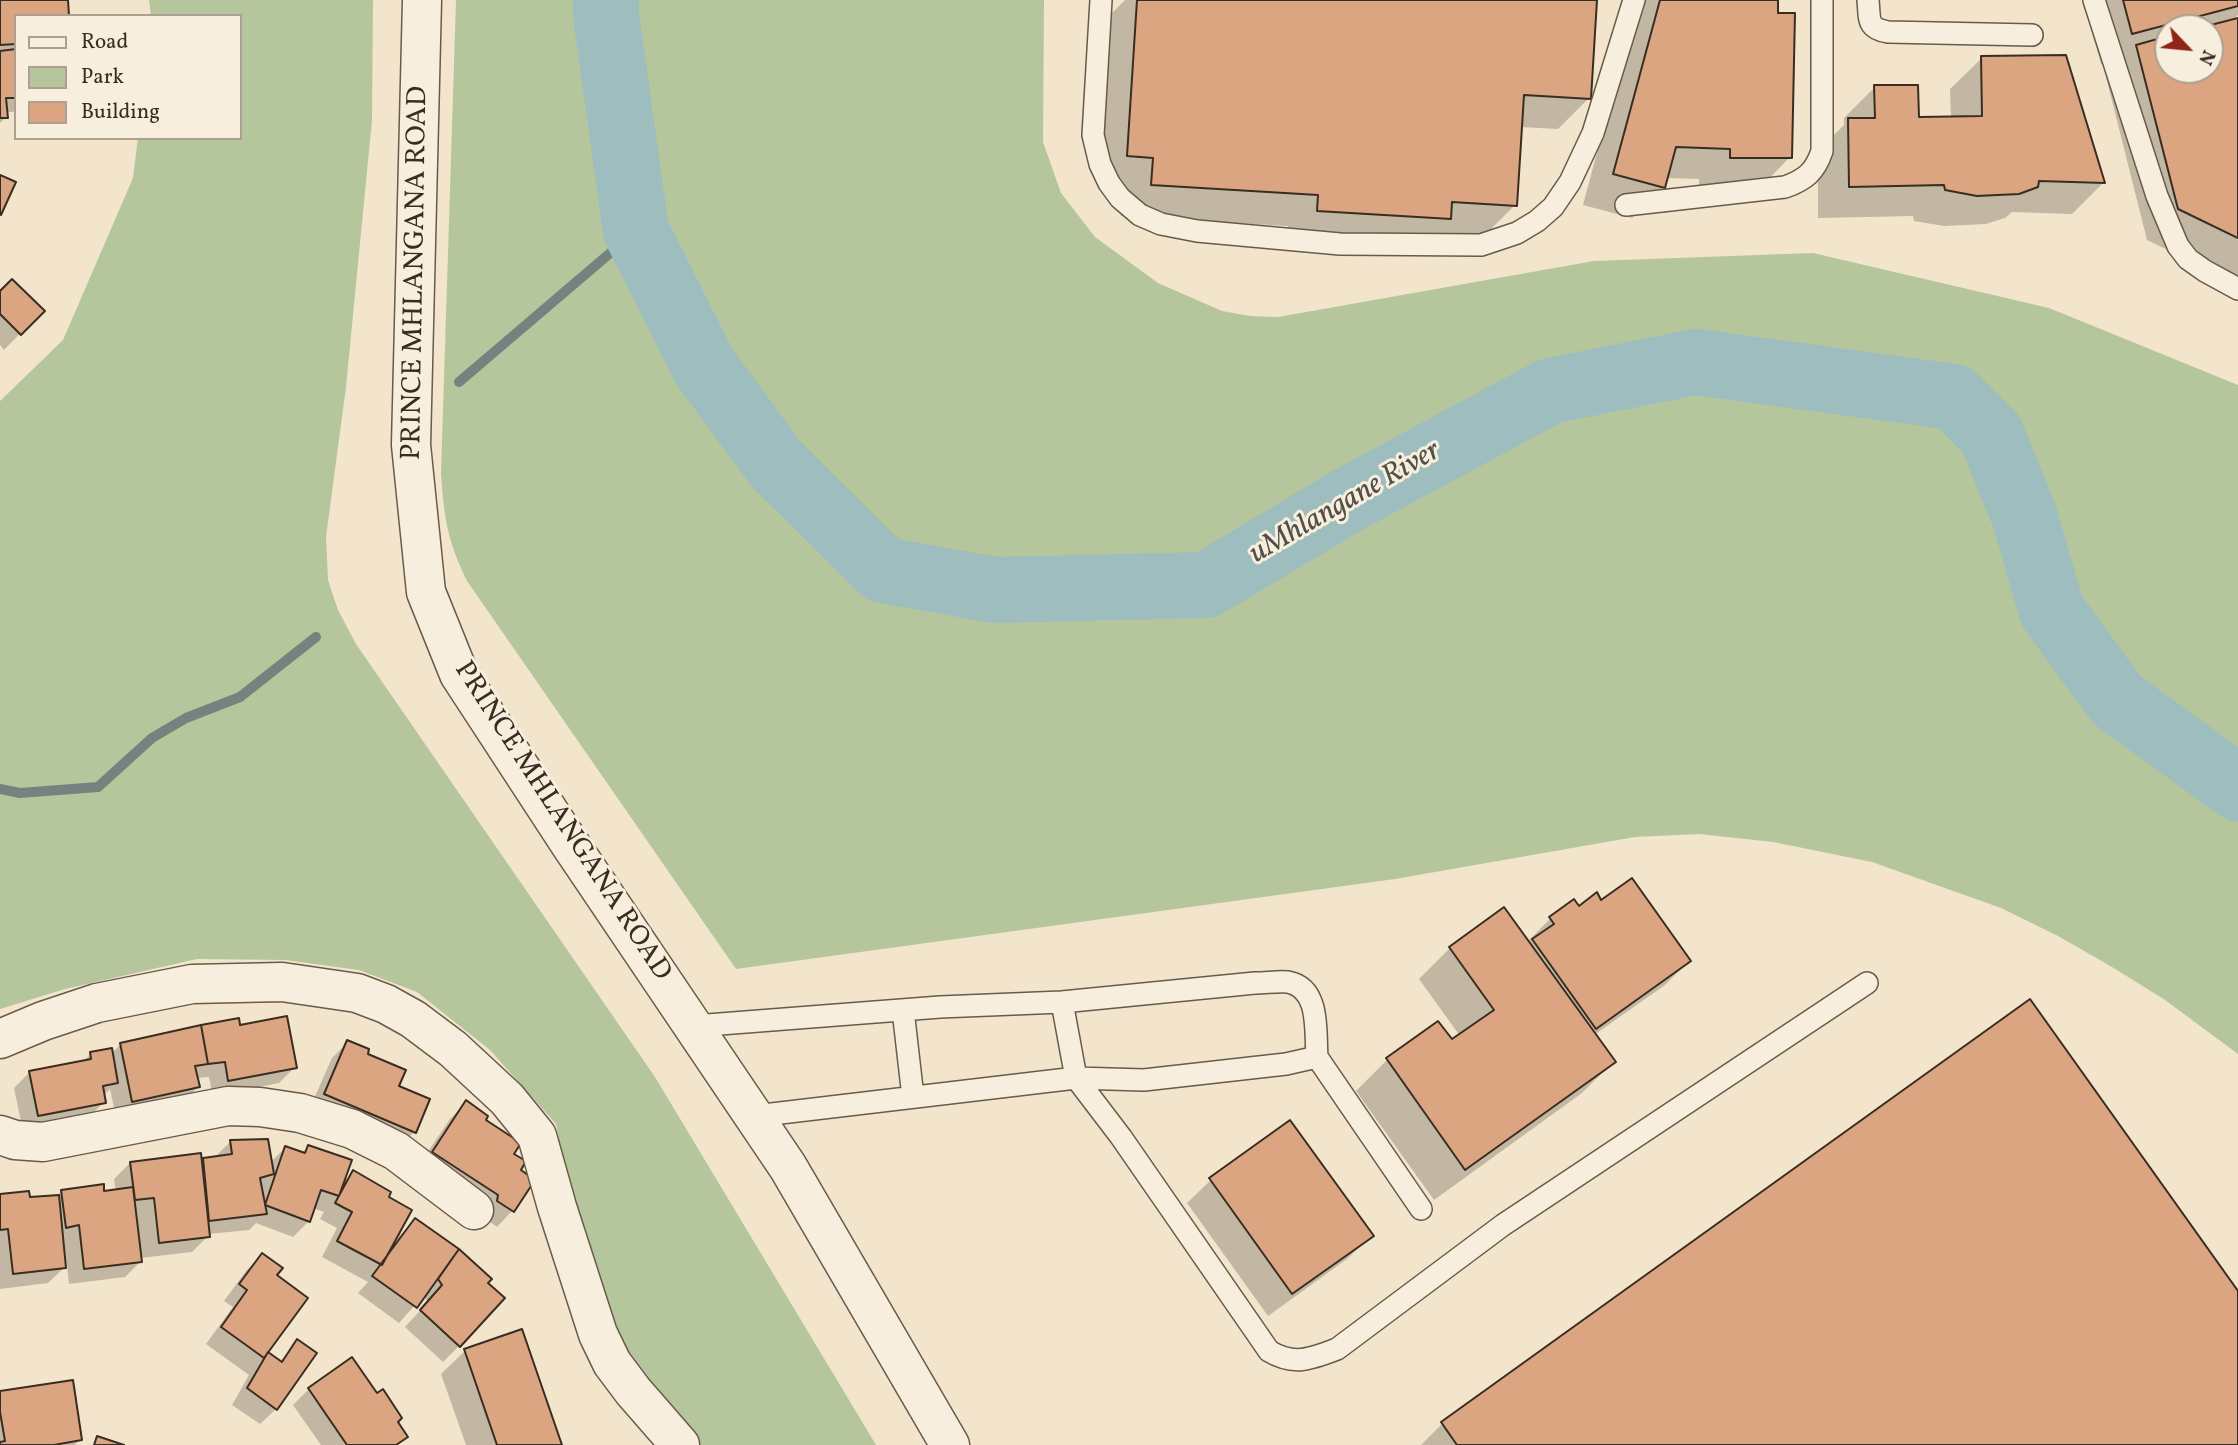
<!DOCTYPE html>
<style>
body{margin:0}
#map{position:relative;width:2238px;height:1445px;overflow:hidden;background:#f3e5cb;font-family:Vollkorn,serif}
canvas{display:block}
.legend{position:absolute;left:14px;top:14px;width:228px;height:126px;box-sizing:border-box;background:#f7eedd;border:2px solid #aba092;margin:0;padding:9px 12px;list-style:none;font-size:21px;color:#392c22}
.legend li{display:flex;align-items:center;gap:14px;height:35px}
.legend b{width:35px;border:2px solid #aba092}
.north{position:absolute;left:2154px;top:14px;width:70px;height:70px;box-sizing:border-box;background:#f7eedd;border:2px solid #aba092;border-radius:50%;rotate:116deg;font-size:19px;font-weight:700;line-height:28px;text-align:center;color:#392c22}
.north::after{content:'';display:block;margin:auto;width:24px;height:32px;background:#8f2418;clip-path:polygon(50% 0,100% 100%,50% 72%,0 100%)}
</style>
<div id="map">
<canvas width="2238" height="1445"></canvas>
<ul class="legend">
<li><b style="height:9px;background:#f7eedd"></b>Road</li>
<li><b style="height:19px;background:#b5c69c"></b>Park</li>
<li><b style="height:19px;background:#dba581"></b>Building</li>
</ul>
<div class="north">N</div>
</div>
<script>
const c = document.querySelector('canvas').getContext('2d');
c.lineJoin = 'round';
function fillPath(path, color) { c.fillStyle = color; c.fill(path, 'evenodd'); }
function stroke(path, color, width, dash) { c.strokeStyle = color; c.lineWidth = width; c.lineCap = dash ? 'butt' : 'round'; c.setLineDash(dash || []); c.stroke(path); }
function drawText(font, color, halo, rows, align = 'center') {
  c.font = font + ' Vollkorn,serif'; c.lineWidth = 6; c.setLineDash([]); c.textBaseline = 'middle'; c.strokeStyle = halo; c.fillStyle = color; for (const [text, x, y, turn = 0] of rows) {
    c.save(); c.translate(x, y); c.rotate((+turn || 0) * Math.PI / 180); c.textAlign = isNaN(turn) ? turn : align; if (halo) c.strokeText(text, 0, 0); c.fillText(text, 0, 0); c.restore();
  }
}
fillPath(new Path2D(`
 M149,0H373L372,120L346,387L326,537L328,580L338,610L356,644L655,1077L876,1445H700L630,1364L576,1231L556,1124L490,1050L417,992L359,970L285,960L197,959L65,989L0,1009V401L63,340L133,178L138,138H240V16H151Z
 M456,0H1044L1043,142L1061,193L1095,237L1158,283L1222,311L1250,316L1278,317L1594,261L1813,253L2049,308L2238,385V1054L2165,1000L2112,967L2058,936L2001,908L1872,862L1773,842L1699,834L1635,837L1395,879L736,969L467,581C447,539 444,518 441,473Z`), '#b5c69c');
fillPath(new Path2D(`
 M0,0H67L16,16V109L13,112H6V117L0,123Z
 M1125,0H1596L1589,98L1558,129L1520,127L1515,205L1484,236L1434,233L1418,249L1286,241L1288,226L1121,216L1122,189L1097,187L1108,17Z
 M1638,0H1777L1790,157L1759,189L1699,188V179L1666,178L1663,187L1632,218L1583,205Z
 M2083,0H2238V15L2232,21L2238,19V284L2147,240L2106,77L2125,58L2101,64ZM2168,28H2210V70H2168Z
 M2064,57L2103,183L2072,214L2012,212L2005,218L1986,224L1944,226L1914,221L1913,216L1818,218V151L1844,125V118L1875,87L1917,119L1951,118L1950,89L1982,58Z
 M0,294L42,311L4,350L0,345Z
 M1601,902L1689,961L1665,985L1594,1035L1613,1062L1582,1093L1434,1200L1356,1091L1387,1060L1451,1042L1460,1036L1419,979L1450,948L1527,942L1550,919Z
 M2030,1002L2238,1294V1445H1421L1442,1424Z
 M239,1027L295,1067L279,1083L213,1096L209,1077L196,1078L198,1087L182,1103L116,1117L110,1089L103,1096L104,1102L88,1118L23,1131L14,1088L30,1072L83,1062L91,1054H111L120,1045Z
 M348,1042L365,1055L397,1087L414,1132L398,1148L309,1110L332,1058Z
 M466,1103L511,1154L518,1171L533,1180L512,1211L497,1227L417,1168L450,1119Z
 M231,1141L271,1162L285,1148L301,1154L308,1147L341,1184L353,1173L386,1198L395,1240L415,1220L458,1251L459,1346L443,1362L405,1327L428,1302L423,1296L399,1323L358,1293L368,1282L322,1257L337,1228L320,1219L324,1212L313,1208L309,1221L293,1237L256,1223L249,1230L208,1234V1236L192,1252L140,1258L141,1261L125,1277L69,1284L67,1265L48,1283L0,1289V1196L29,1199L57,1196L61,1192L116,1191L114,1179L130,1163L214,1158Z
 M1211,1180L1371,1236L1347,1259L1268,1316L1187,1203Z
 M262,1255L275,1275L266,1352L279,1362L298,1342L276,1409L260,1424L232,1405L249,1375L206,1344L233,1307L224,1301L246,1271Z
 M465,1351L560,1445H466L441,1374Z
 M309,1389L395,1422L405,1436L397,1445H321L293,1405Z
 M0,1393L80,1439L75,1445H0Z`), '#0003');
stroke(new Path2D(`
 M459,382L636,231
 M0,789L20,793L98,787L152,738L186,718L240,697L316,637`), '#758380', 10);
stroke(new Path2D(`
 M606,0V15L636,231L704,366L776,464L883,570L995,590L1206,585L1350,499L1550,391L1696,362L1954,397L1991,434L2024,515L2052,611L2117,700L2238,788`), '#9dbdbe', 66);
const building = new Path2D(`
 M0,0H68L69,16H16V44L0,45Z
 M1137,0H1597L1591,99L1524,95L1517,206L1452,202L1451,219L1317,211L1318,195L1151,185L1153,158L1127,156Z
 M1660,0H1778V13H1795L1792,158H1730V149L1676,147L1665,188L1613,174Z
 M2123,0H2238V6L2132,34Z
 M2238,18V238L2178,209L2136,45L2168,36V70H2210V28H2199Z
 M16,49V98H6L8,118H0V51Z
 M2066,55L2105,183L2039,181L2038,187L2019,194L1977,196L1945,190L1944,185L1849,187L1848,118H1875L1874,85H1918L1919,117L1982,116L1981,56Z
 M0,175L16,182L1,215L0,214Z
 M12,279L45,311L21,335L0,314V291Z
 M1632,878L1691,961L1596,1029L1532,939L1554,924L1549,917L1574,899L1579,906L1597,892L1601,900Z
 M1504,907L1616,1062L1465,1170L1386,1058L1438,1021L1452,1039L1494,1010L1449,947Z
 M2030,999L2238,1291V1445H1457L1441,1422Z
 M287,1016L297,1068L228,1081L225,1062L208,1064L201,1025L239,1018L240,1025Z
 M201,1025L208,1064L195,1066L200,1087L132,1102L120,1043Z
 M347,1040L369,1049L368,1054L406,1070L399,1086L430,1099L416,1133L324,1094Z
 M112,1048L118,1083L103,1086L106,1103L38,1116L29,1071L91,1059L90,1052Z
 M466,1100L488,1116L486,1120L521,1143L514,1154L526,1161L521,1170L535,1180L514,1212L497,1201L498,1195L432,1152Z
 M1290,1120L1374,1236L1292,1294L1209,1178Z
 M268,1139L274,1174L260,1178L267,1214L209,1221L203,1158L232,1154L230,1140Z
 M308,1145L352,1160L339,1196L321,1190L310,1222L265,1205L285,1146L305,1153Z
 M201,1153L210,1237L159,1243L154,1198L135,1200L130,1162Z
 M353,1170L391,1192L389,1197L412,1210L382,1265L337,1241L352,1212L335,1203Z
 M104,1184V1191L133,1187L142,1262L84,1269L79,1225L66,1228L61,1190Z
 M29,1191L30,1197L59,1195L66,1268L13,1274L8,1229L0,1230V1194Z
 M415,1218L459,1249L417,1308L372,1276Z
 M459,1249L492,1279L488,1283L505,1298L460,1347L420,1310L442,1285L438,1279Z
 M262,1253L283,1268L277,1275L308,1298L264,1358L221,1327L247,1290L239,1284Z
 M522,1329L562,1445H497L464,1349Z
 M297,1339L317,1353L277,1410L247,1388L268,1352L282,1362Z
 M352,1357L377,1393L383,1389L402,1418L398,1422L408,1437L396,1445H347L308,1388Z
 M73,1380L82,1440L54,1445H0V1442L5,1441L0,1412V1391Z
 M97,1436L124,1445H94Z`);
fillPath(building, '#dba581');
stroke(building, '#392c22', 2);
const service = new Path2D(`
 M1101,0L1093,135L1100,164L1109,183L1120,198L1140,215L1161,224L1197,231L1340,244L1481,245L1517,233L1537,221L1553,207L1570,182L1593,133L1634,0
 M1868,0C1870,19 1866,28 1888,32L2032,35
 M2094,0L2157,196L2178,246L2188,259L2205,271L2238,289
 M1626,205L1785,187C1805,180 1815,172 1822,151V0
 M903,1010L913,1097
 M694,1026L940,1007L1062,1002L1076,1078L1121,1137L1269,1351C1294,1366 1311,1359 1337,1349L1503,1225L1867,983
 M1317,1057L1421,1209
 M755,1116L1076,1078L1144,1080L1286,1064L1317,1057C1315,1033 1321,988 1288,982C1278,981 1266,983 1255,983L1062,1002`);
const minor = new Path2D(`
 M0,1039L43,1021L97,1003L192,984L282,982L357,993L386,1004L413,1019L453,1049L507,1099L537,1136L557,1207L598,1334L612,1363L633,1391L680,1445
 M0,1135L15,1140L43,1142L228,1106L260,1107L300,1113L352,1129L396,1151L474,1210`);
const tertiary = new Path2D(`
 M422,0L411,445L426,592L459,674L570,844L788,1167L950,1445`);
stroke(service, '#685a4c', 24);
stroke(minor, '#685a4c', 41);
stroke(tertiary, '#685a4c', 41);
stroke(service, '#f7eedd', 21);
stroke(minor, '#f7eedd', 38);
stroke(tertiary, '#f7eedd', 38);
drawText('28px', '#392c22', '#f7eedd', [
 ["PRINCE MHLANGANA ROAD",417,273,-89],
 ["PRINCE MHLANGANA ROAD",561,822,57]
]);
drawText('italic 30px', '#525049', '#f7eedd', [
 ["uMhlangane River",1346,504,-30]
]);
</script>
